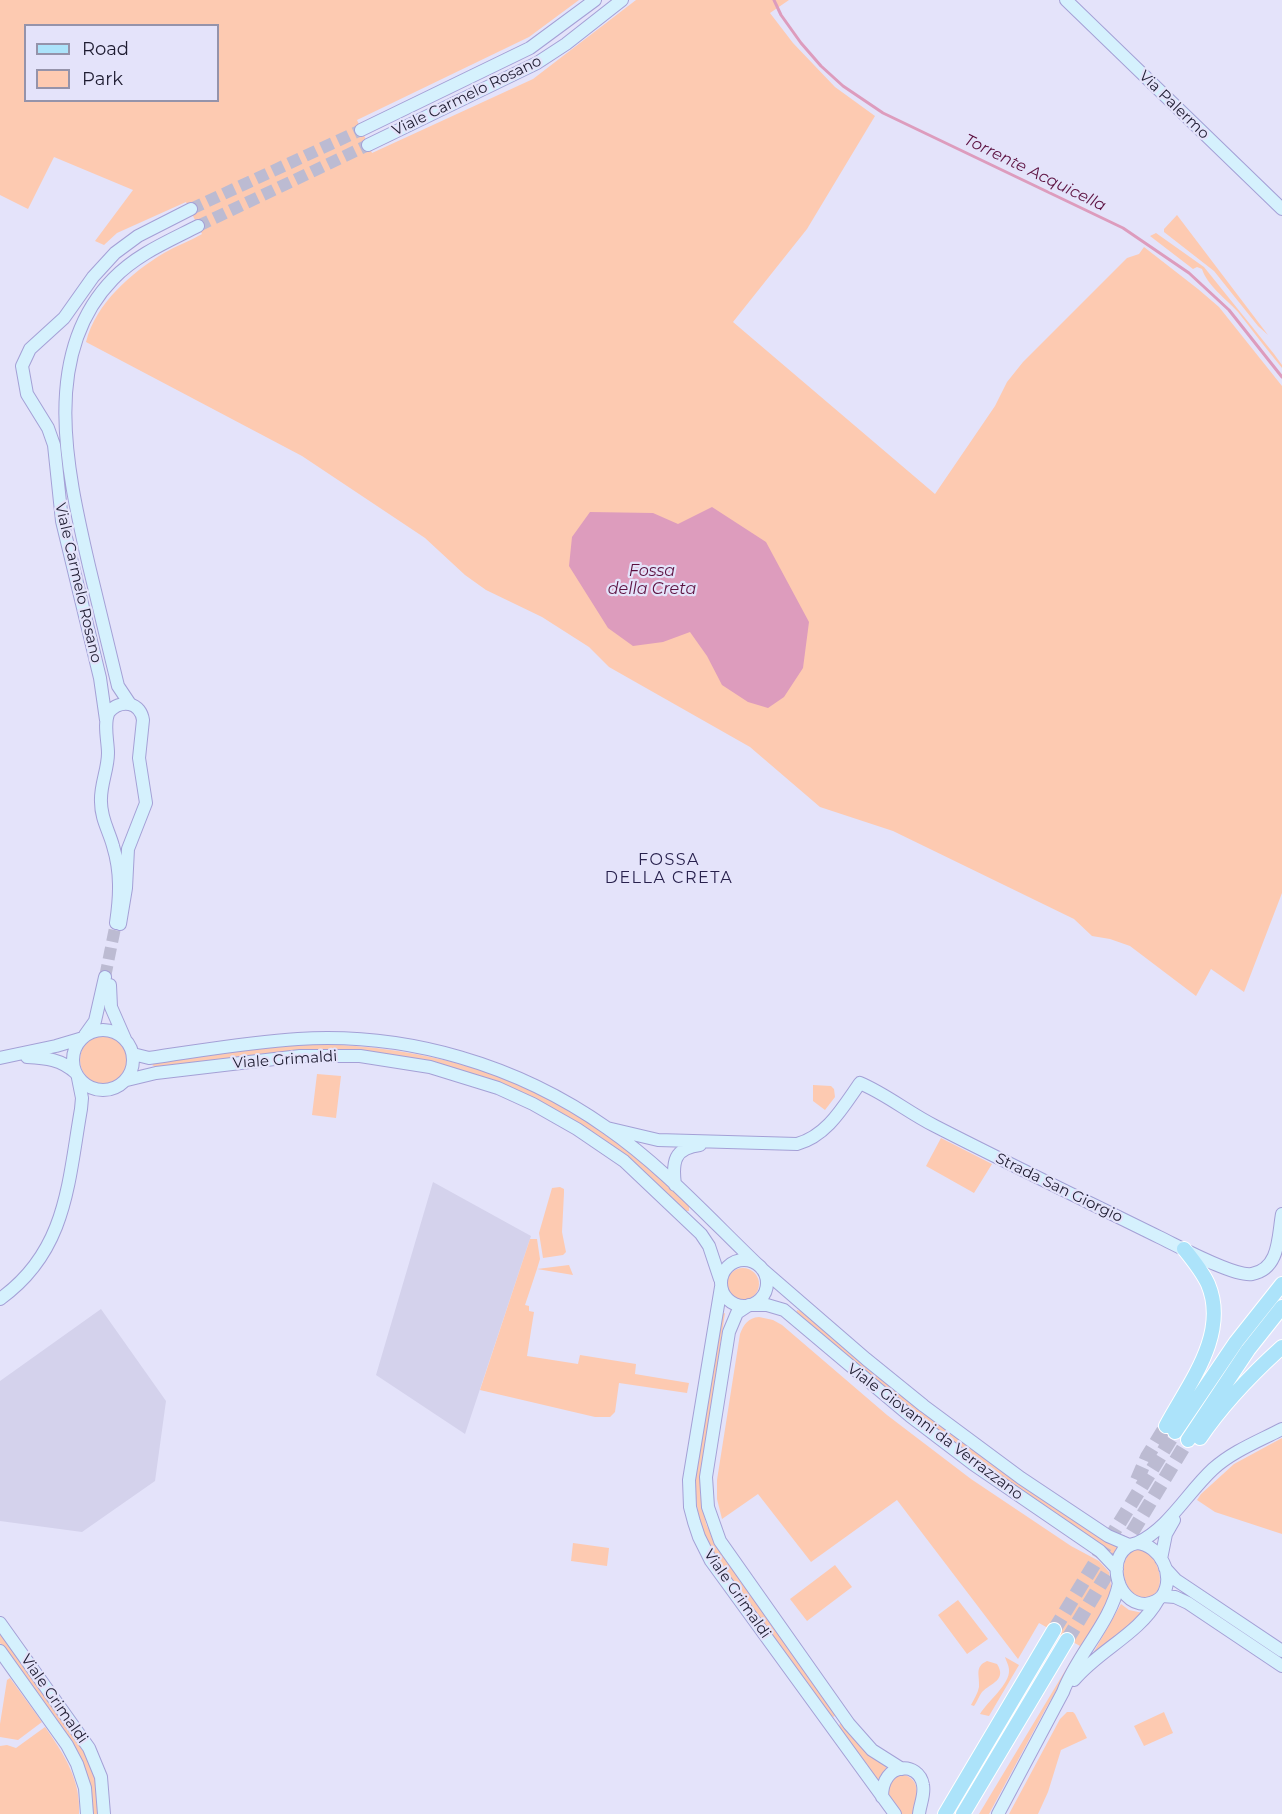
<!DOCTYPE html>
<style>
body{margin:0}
#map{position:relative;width:1282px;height:1814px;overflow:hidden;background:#e4e3fa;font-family:Montserrat,sans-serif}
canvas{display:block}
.legend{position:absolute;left:24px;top:24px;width:195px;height:78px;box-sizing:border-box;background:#e4e3fa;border:2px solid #9593aa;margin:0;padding:8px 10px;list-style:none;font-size:18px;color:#1e1c31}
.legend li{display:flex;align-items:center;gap:12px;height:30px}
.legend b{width:30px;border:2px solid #9593aa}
</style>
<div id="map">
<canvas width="1282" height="1814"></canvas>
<ul class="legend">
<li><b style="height:8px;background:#ace3fa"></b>Road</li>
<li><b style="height:16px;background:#fdcab1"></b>Park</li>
</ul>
</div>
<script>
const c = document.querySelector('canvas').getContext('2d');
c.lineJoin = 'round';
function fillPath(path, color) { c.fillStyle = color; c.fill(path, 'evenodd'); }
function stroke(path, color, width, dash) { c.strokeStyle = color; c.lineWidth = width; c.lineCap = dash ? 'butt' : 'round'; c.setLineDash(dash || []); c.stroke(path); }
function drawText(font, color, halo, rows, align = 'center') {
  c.font = font + ' Montserrat,sans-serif'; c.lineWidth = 4.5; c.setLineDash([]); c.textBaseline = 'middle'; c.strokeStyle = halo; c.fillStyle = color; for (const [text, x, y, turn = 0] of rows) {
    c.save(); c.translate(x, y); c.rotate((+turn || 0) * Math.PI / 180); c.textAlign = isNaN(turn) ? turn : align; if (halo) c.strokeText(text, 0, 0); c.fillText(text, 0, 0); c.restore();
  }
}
fillPath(new Path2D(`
 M433,1182L531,1236L465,1434L376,1375Z
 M101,1309L166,1401L155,1481L82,1532L0,1521V1381Z`), '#d4d2ec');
fillPath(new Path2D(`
 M0,0H579L529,37L357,120L372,153L533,79L636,0H789L770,13L793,43L835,87L875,116L807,229L733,322L935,494L995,406L1007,382L1023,362L1127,258L1139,254L1144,247L1198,289L1219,307L1282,386V893L1244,992L1211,969L1196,996L1130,946L1110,939L1092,936L1074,919L893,831L820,807L750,747L609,667L589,647L542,617L486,590L465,575L425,538L302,456L86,342C96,303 131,273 164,253C176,246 190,241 202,234L186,202L117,233L104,245L95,241L133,190L54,157L28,209L0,195ZM26,26H218V100H26Z
 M1177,215L1268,335L1258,326L1214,271L1164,232V229Z
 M1156,233L1204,267L1274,354L1282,365V368C1267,350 1253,331 1238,312C1226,299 1207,285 1202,269L1197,267L1193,269L1150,236Z
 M80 1060a24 24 0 1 1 48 0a24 24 0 1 1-48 0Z
 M323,1044C439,1049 536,1077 628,1151C650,1168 669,1188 689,1206V1211H686C658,1185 630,1158 599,1136C521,1082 416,1048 320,1050C265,1051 211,1061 157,1068L152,1065L155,1063L258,1048Z
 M317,1074L341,1076L336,1118L312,1115Z
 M813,1085L831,1086L834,1089L835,1097L825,1110L813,1101Z
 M941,1138L992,1164L974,1193L926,1166Z
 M560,1187L564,1189V1193L562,1232L566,1252L563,1255L543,1258L539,1233L552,1188Z
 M530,1239H537L540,1259L537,1269L569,1265L573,1275L537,1269L525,1305L529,1306V1311L534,1312L527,1356L578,1364L580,1355L636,1364L635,1374L689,1383L687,1393L619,1383L615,1412L610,1417H595L480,1390Z
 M727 1284a16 16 0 1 1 32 0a16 16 0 1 1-32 0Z
 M797,1310L802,1311L916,1407L966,1445L1101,1538L1118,1547L1113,1555L1108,1549L1005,1480L913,1412L796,1313Z
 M725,1313L701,1475L700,1492L706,1524L721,1554L836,1713L834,1717L830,1715L715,1556C699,1526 695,1507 695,1473L722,1314Z
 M759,1317L773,1320L782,1325L887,1415L971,1479L1071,1546L1099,1561L1109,1572L1111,1586L1108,1603L1045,1710L989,1814H979L1080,1646L1039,1623L1018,1659L897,1500L811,1562L758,1494L722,1519L717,1499V1480L740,1334C744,1324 748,1318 759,1317Z
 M1282,1438V1534L1215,1512L1197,1500L1201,1494L1234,1464Z
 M573,1543L609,1548L607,1566L571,1561Z
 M1134,1550C1139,1550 1144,1549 1147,1552C1159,1561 1167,1588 1151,1597C1130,1607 1111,1564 1134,1550Z
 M835,1565L852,1587L807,1621L790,1599Z
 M958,1600L988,1639L967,1654L938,1615Z
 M1121,1604L1129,1610L1143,1613L1092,1655Z
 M0,1632L84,1751L95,1779L99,1814H92L89,1780L79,1753L0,1643Z
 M1005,1657L1019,1665L989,1716L980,1714C988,1701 1010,1684 1009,1670C1009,1665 1006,1661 1005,1657Z
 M987,1661L997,1664C1007,1680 991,1683 982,1692C979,1696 977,1702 974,1706L971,1705C974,1699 978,1693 979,1687C980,1675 974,1667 987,1661Z
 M10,1678L42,1722L18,1740L0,1737V1724L7,1680Z
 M1067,1712H1073L1075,1714L1087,1738L1061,1750L1048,1792L1038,1814H1009L1060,1719Z
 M1164,1712L1173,1733L1144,1746L1134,1726Z
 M840,1723H841L873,1758L886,1766V1769L877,1781L839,1727Z
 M45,1727C64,1754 81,1780 79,1814H0V1746L7,1745L16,1748Z
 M905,1775C924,1783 914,1799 914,1814H901L888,1793C888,1782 894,1775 905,1775Z`), '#fdcab1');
fillPath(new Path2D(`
 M712,507L766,542L809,622L803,668L784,697L768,708L748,702L722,685L707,656L690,632L663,642L633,646L608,628L569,566L572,537L590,512L653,513L678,524Z`), '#dd9cbd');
stroke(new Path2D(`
 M774,0L781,15L801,43L821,66L843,86L883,113L1123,228L1189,273L1229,310L1282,377`), '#dd9cbd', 3);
stroke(new Path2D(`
 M191,209L361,130
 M198,226L368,145
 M105,977L116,923`), '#bcbbd2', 12, [12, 6]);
stroke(new Path2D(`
 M1137,1480L1147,1457L1166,1426
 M1054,1630L1175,1432
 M1067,1640L1188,1440`), '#bcbbd2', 14, [14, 7]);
const secondary = new Path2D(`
 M1066,0L1282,209
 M361,130L530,48L595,0
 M368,145L537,63L566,44L622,0
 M130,704L118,686C108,646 99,606 89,566C68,474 39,355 113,279C137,254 169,241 198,226
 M106,720L100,678L62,521L54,445L48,428L27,394L22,366L30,349L64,318L93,277L115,253L138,236L191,209
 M116,923C120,896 121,872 113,846C109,831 101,819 101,802C100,785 108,770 108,753C108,741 103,723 109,712C114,706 122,703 129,704C138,706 142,713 143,720L139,758L146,803L128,849L126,888L120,924
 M110,985L111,1007L125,1039
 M73 1060a30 30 0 1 1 60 0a30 30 0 1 1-60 0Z
 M85,1035L95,1021L105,977
 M133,1054L149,1058C199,1051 248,1042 298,1039C407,1032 518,1065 607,1128C662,1166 709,1218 758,1265
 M27,1057C46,1058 61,1059 76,1073
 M0,1058L56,1046L83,1038
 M127,1080L156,1073L300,1056H360L430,1067L498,1088L533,1104L577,1129L624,1161L701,1234L709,1246L720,1279
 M607,1128L658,1140L797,1144C827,1136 843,1107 860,1083C886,1094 909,1113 935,1126C1009,1164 1084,1200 1159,1237C1178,1246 1234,1277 1252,1274C1280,1269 1278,1236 1282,1214
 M675,1185C672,1162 674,1148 700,1145
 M721 1283a23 23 0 1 1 46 0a23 23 0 1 1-46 0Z
 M762,1269L866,1359L924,1406L1021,1478L1108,1536L1129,1545
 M721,1287L689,1480L690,1507L694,1522L699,1537L711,1561L895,1814
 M0,1299C67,1251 68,1183 81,1109L82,1098L78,1078
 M749,1305L737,1313L729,1332L706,1477L708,1507L720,1541L849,1724L872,1750L902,1769
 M752,1305H767L784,1310L910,1416L973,1464L1100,1551L1117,1569
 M1137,1543C1169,1528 1187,1493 1213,1469C1233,1451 1259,1441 1282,1429
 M1137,1543C1160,1545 1176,1576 1162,1596C1158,1601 1151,1603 1146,1604C1114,1605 1104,1549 1137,1543Z
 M1161,1559L1166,1534L1174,1520
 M1165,1568L1176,1580L1282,1651
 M1162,1596L1175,1597L1188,1603L1282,1666
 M0,1623L89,1748L101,1777L104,1814
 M0,1651L67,1745L77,1764L85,1788L87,1814
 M1074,1680C1099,1650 1139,1634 1158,1600
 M882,1797C882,1761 919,1761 923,1785C925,1795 920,1804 919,1814
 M998,1814L1063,1692C1077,1654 1111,1623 1119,1583`);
const primary = new Path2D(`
 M1166,1426C1189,1383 1229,1334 1208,1284C1202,1271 1193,1260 1184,1249
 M1175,1432L1236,1342L1282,1284
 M1200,1438C1223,1404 1252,1374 1282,1347
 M1188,1440L1248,1350L1282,1307
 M945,1814L1054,1630
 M963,1814L1067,1640`);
stroke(secondary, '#a4a0d6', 14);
stroke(primary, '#fff', 16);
stroke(secondary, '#d5f1fd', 12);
stroke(primary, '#ace3fa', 14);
drawText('15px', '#1e1c31', '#e4e3fa', [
 ["Viale Carmelo Rosano",467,96,-26],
 ["Via Palermo",1174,105,44],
 ["Viale Carmelo Rosano",78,583,77],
 ["Viale Grimaldi",285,1060,-4],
 ["Strada San Giorgio",1059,1188,26],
 ["Viale Giovanni da Verrazzano",935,1432,37],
 ["Viale Grimaldi",737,1594,55],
 ["Viale Grimaldi",54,1699,55]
]);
drawText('italic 16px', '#5c1140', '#e4e3fa', [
 ["Torrente Acquicella",1035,173,26],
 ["Fossa",652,571],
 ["della Creta",652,589]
]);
c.letterSpacing = '1.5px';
drawText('16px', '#28214d', '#e4e3fa', [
 ["FOSSA",669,860],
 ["DELLA CRETA",669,878]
]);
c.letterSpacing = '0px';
</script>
